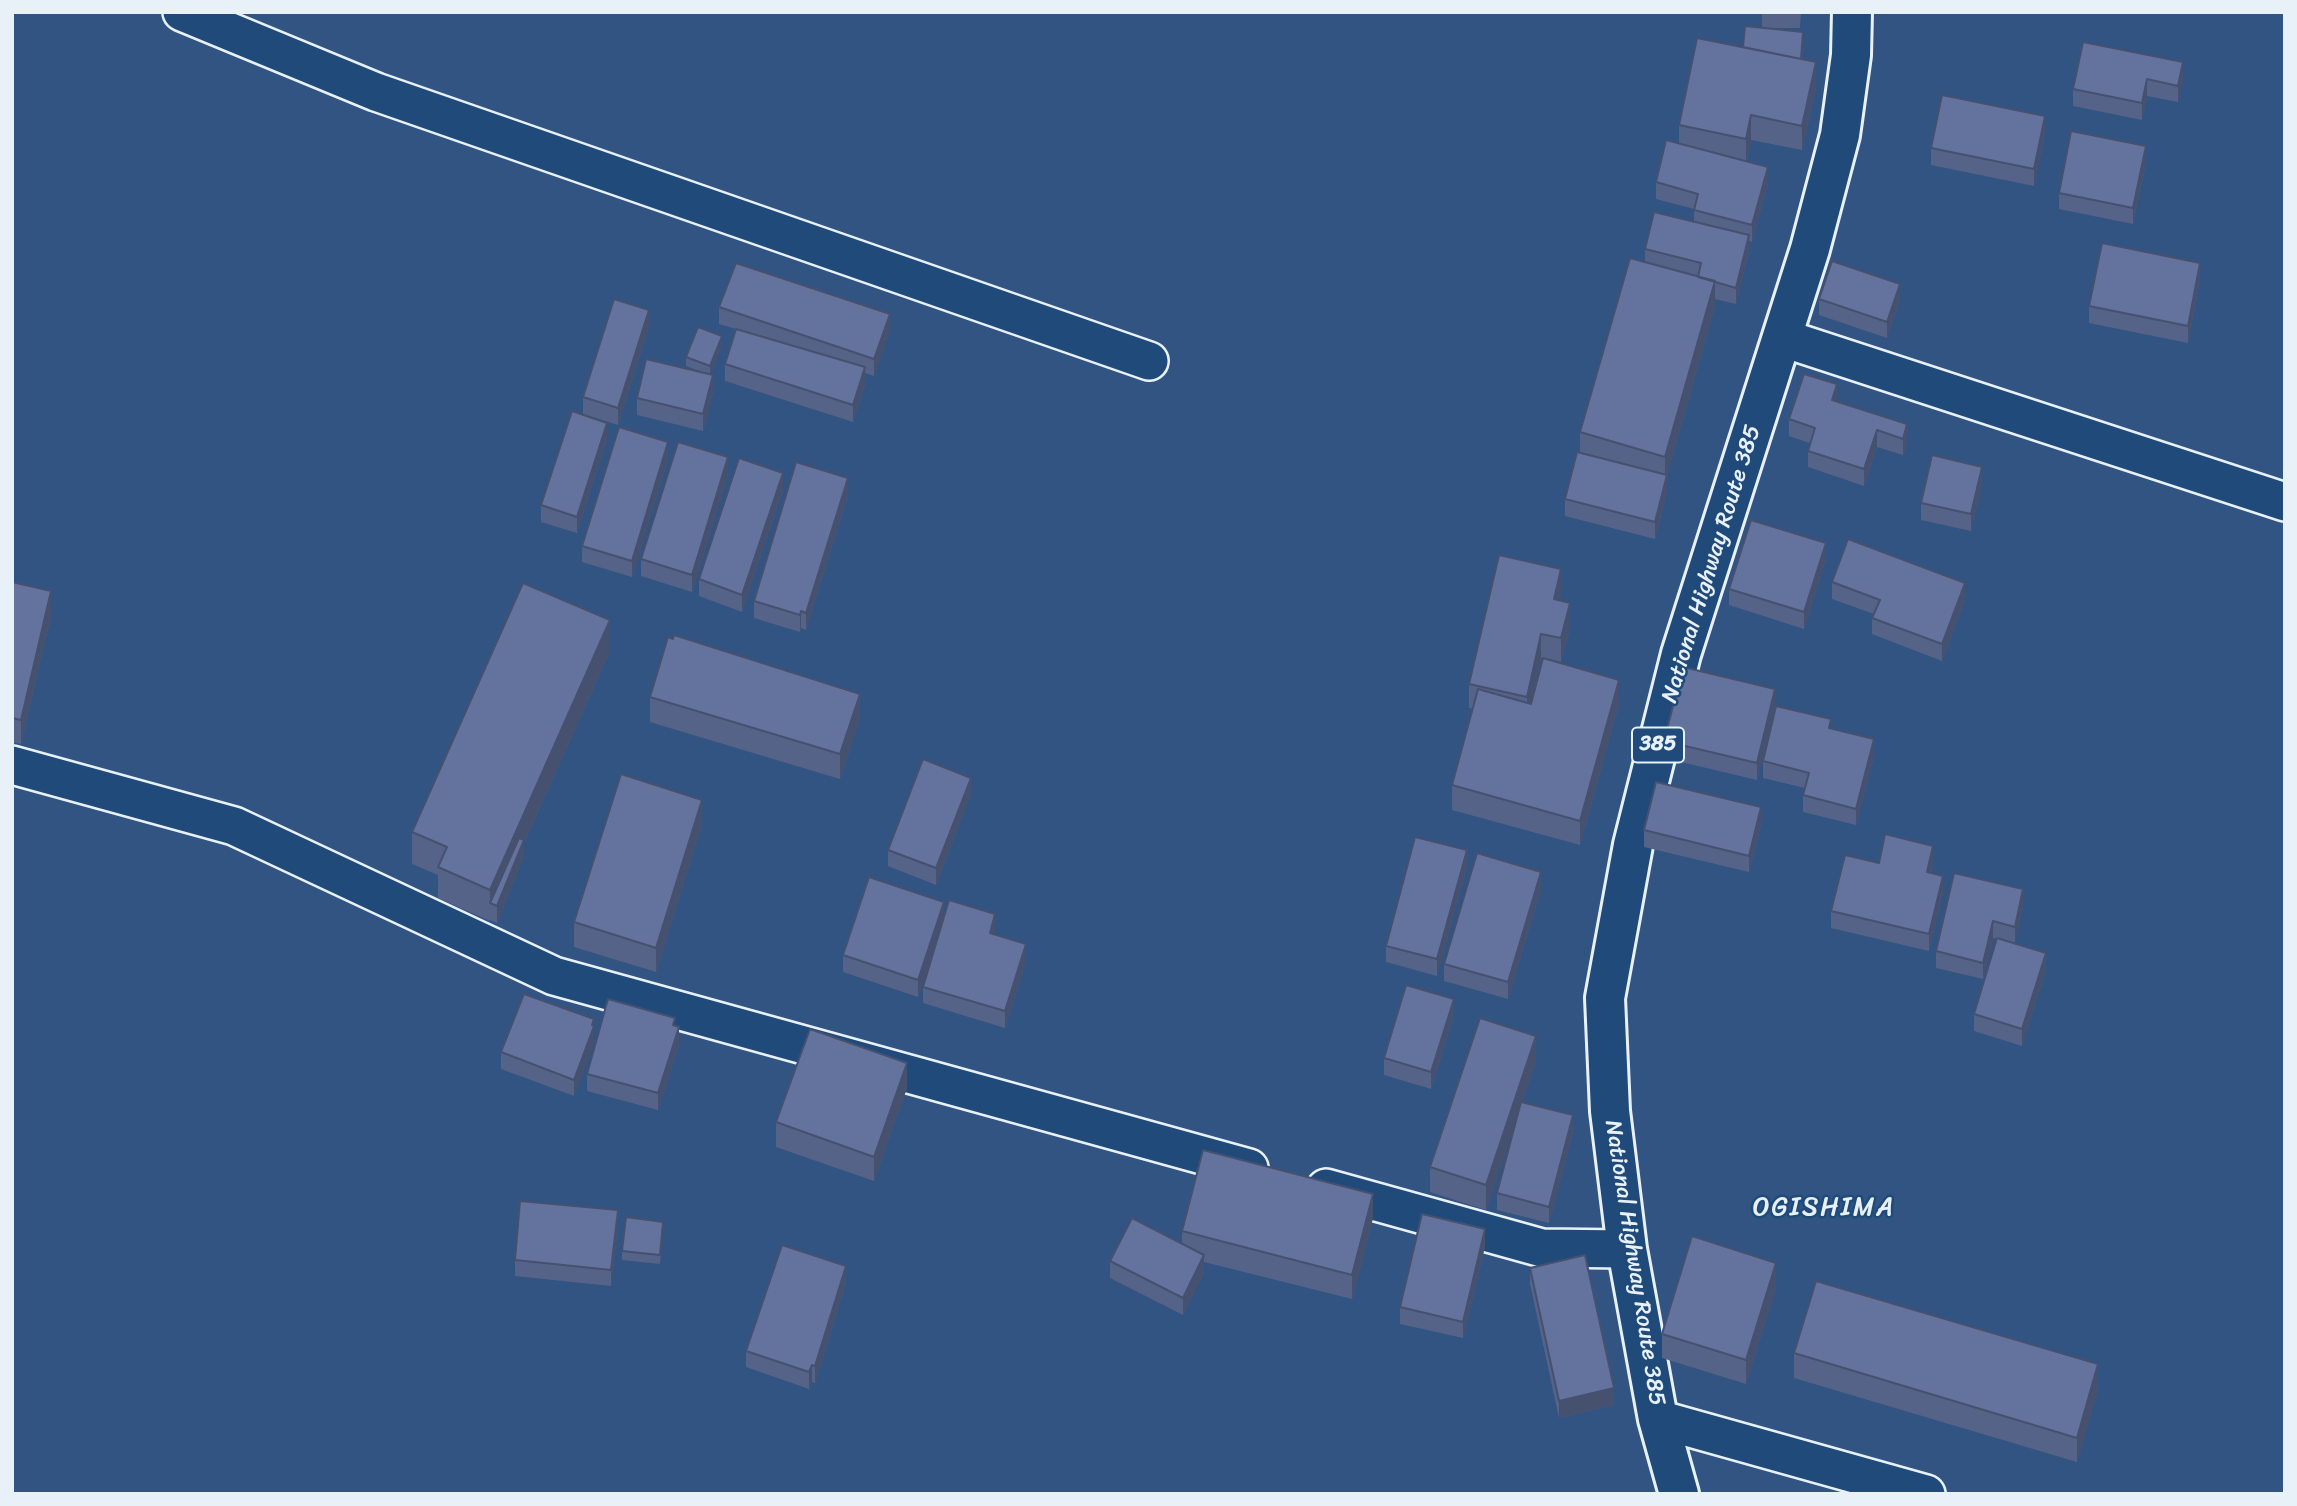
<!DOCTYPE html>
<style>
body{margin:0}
#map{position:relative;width:2297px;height:1506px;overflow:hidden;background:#315483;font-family:Sriracha,sans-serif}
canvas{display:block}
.frame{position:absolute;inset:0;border:14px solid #e8f1f8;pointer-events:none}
</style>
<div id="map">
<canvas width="2297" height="1506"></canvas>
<div class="frame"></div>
</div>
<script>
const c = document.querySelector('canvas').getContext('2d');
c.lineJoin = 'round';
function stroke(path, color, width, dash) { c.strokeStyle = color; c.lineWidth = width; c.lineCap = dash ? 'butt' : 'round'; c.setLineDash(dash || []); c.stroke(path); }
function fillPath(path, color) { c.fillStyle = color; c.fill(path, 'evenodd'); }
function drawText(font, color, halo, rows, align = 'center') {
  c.font = font + ' Sriracha,sans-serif'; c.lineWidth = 5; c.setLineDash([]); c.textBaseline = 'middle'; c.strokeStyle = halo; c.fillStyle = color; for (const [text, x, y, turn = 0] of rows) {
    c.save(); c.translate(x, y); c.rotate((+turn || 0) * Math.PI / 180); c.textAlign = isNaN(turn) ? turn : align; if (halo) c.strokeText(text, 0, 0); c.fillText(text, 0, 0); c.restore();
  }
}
const street = new Path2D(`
 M182,12L376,92L1149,361
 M1783,338L2285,502
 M12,765L234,826L554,976L1249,1168
 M1326,1188L1542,1248L1627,1249
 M1658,1419L1926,1494`);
const highway = new Path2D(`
 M1679,1494L1658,1419L1627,1249L1610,1111L1605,998L1633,845L1681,654L1810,249L1840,135L1851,55L1852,12`);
stroke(street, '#e8f1f8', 42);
stroke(highway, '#e8f1f8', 44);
stroke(street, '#1f4a7a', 37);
stroke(highway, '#1f4a7a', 38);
fillPath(new Path2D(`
 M1748,12H1801L1800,28H1762V13Z
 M1803,40L1802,59L1816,87L1802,150L1751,140L1747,161L1768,183L1752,242L1749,241V251L1736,304L1715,299V306L1667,475V492L1655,539L1565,516V499L1580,453V432L1645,262V249L1694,222V209L1656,199V182L1679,143V125L1743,47Z
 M2083,42L2183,78L2178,102L2147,96L2142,120L2073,106V89Z
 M2045,133L2034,186L1931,165V148Z
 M2146,163L2133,224L2059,209V193Z
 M2200,280L2188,343L2089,323V306Z
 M1819,299L1900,300L1887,338L1819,315Z
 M719,307L890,331L874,376L865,373V384L853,422L725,381V364L736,329L719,324Z
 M649,327L618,425L583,414V397Z
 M722,345L710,375L686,366V357Z
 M713,392L703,431L637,415V398Z
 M1837,401L1907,441L1903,455L1877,447L1864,486L1808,467V451L1810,443L1789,436V419Z
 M607,440L577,533L541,522V505Z
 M668,459L632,577L582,562V546Z
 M728,474L692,592L641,576V559Z
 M1982,483L1971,531L1921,520V503Z
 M783,490L742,612L699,596V579Z
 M848,495L806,630L801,628L800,632L754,618V601Z
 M1826,559L1804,629L1729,605V589Z
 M12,582L51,615L21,744L12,742Z
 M1832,582L1965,600L1942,661L1872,634V618L1874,614L1832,599Z
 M1561,594L1559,601L1570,628L1561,662L1549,660L1619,704L1580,845L1452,810V785L1473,709L1469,708V684ZM1541,658L1543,659L1531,704Z
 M610,651L524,843V856L497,923L490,920V921L438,898V875L412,864V832Z
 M650,697L860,718L840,779L650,722Z
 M1775,705L1757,780L1664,758V741Z
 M1831,729L1874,756L1856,825L1803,812V795L1805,788L1763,778V761Z
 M971,794L936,885L888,866V850Z
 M702,824L656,972L574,947V922Z
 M1761,824L1749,872L1644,847V830Z
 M1879,863H1933L1931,873L1943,893L1929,951L1831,928V911Z
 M1467,867L1437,976L1386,962V946Z
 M1541,889L1508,999L1444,981V964Z
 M2023,906L2015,943L2046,970L2022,1046L1974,1031V1014L1997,939L1993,938L1983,979L1936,968V951Z
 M944,919L995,931L994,934L1026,961L1005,1028L923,1003V987L943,920L918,997L843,972V955Z
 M1454,1015L1431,1089L1384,1075V1058Z
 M594,1019V1042L574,1096L501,1069V1052Z
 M675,1026L679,1044L658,1110L587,1091V1074Z
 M1536,1061L1522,1102L1573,1132L1549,1223L1497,1210V1193L1517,1117L1486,1210L1430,1192V1167Z
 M907,1088L874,1181L776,1147V1122Z
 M1373,1218L1352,1299L1204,1262V1272L1183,1315L1110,1278V1261L1182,1244V1231Z
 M618,1227L611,1286L515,1276V1260Z
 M663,1230L660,1264L622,1260V1251Z
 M1485,1246L1463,1338L1400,1324V1307Z
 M1530,1268L1614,1405L1559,1418L1530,1284Z
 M846,1283L815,1383L812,1382L809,1389L746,1367V1351Z
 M1776,1287L1746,1384L1662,1358V1334Z
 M1794,1353L2098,1389L2077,1462L1794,1378Z`), '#566388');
fillPath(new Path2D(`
 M1816,62V87L1802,150V126Z
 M2183,62V78L2178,102V86Z
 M2147,79V96L2142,120V103Z
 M1751,115V140L1746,164V139Z
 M2045,116V133L2034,186V169Z
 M2146,146V163L2133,224V208Z
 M1768,167V183L1752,242V225Z
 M1749,235V251L1736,304V288Z
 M2200,263V280L2188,343V326Z
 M1715,281V306L1667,475V492L1655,539V522L1665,481V457Z
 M1900,284V300L1887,338V322Z
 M649,310V327L618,425V408Z
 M890,314V331L874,376V359Z
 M722,336V345L710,375V366Z
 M865,367V384L853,422V405Z
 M713,375V392L703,431V414Z
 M1837,384V401L1832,400Z
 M607,423V440L577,533V517Z
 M1907,424V441L1903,455V439Z
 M1877,430V447L1864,486V469Z
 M668,442V459L632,577V561Z
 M728,457V474L692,592V575Z
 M1982,467V483L1971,531V514Z
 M783,473V490L742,612V595Z
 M848,478V495L806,630V613Z
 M1826,543V559L1804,629V612Z
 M1561,569V594L1554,624V599Z
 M1965,583V600L1942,661V644Z
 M51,591V615L21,744V720Z
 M1570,603V628L1561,662V638Z
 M801,611V628L800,632V615Z
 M610,620V651L524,843V856L497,923V906L490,903V921V890Z
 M1541,634V658L1527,721V697Z
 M1619,680V704L1580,845V821Z
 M1775,689V705L1757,780V763Z
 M860,694V718L840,779V754Z
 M1874,739V756L1856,825V809Z
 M971,778V794L936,885V868Z
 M702,800V824L656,972V948Z
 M1761,807V824L1749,872V856Z
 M1933,846V863L1927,889V872Z
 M1467,850V867L1437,976V959Z
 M1541,872V889L1508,999V982Z
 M1943,876V893L1929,951V934Z
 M2023,889V906L2015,944V927Z
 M944,902V919L918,997V980Z
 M995,914V931L990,949V933Z
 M1993,921V938L1983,979V963Z
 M1026,944V961L1005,1028V1011Z
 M2046,953V970L2022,1046V1029Z
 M1454,999V1015L1431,1089V1072Z
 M594,1019V1042L574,1096V1080Z
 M679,1027V1044L658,1110V1093Z
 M1536,1036V1061L1486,1210V1185Z
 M907,1063V1088L874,1181V1157Z
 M1573,1115V1132L1549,1223V1207Z
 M1373,1194V1218L1352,1299V1275Z
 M618,1210V1227L611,1286V1270Z
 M1485,1229V1246L1463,1338V1322Z
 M1204,1255V1272L1183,1315V1298Z
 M1776,1263V1287L1746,1384V1360Z
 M846,1266V1283L815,1383V1366Z
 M2098,1364V1389L2077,1462V1438Z
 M812,1365V1382L809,1389V1372Z
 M1614,1388V1405L1559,1418V1401Z`), '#46506f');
const building = new Path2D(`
 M1745,26L1803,32L1801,59L1743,47Z
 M1697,38L1816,62L1802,126L1751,115L1746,139L1679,125Z
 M2083,42L2183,62L2178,86L2147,79L2142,103L2073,89Z
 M1942,95L2045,116L2034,169L1931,148Z
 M2071,131L2146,146L2133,208L2059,193Z
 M1666,140L1768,167L1752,225L1694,210L1698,194L1656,182Z
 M1654,212L1749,235L1736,288L1698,277L1701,263L1645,249Z
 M2102,243L2200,263L2188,326L2089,306Z
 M1630,258L1715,281L1665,457L1580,432Z
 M1832,261L1900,284L1887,322L1819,299Z
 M736,263L890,314L874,359L719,307Z
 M614,299L649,310L618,408L583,397Z
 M698,327L722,336L710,366L686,357Z
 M736,329L865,367L853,405L725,364Z
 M646,359L713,375L703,414L637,398Z
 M1804,374L1837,384L1832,400L1907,424L1903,439L1877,430L1864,469L1808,451L1815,428L1789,419Z
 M572,411L607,423L577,517L541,505Z
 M619,427L668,442L632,561L582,546Z
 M678,442L728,457L692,575L641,559Z
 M1577,452L1667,475L1655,522L1565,499Z
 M1932,455L1982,467L1971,514L1921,503Z
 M739,458L783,473L742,595L699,579Z
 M796,462L848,478L806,613L801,611L800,615L754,601Z
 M1751,520L1826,543L1804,612L1729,589Z
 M1848,539L1965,583L1942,644L1872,618L1880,600L1832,582Z
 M1499,555L1561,569L1554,599L1570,603L1561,638L1541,634L1527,697L1469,684Z
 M12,582L51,591L21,720L12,718Z
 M523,583L610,620L490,890L438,867L447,847L412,832Z
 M674,635L860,694L840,754L650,697L668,637L673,639Z
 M1543,658L1619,680L1580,821L1452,785L1478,689L1531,704Z
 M1683,667L1775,689L1757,763L1664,741Z
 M1776,706L1831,719L1829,728L1874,739L1856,809L1803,795L1809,773L1763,761Z
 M923,759L971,778L936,868L888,850Z
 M621,774L702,800L656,948L574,922Z
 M1656,782L1761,807L1749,856L1644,830Z
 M1885,834L1933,846L1927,872L1943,876L1929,934L1831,911L1845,855L1879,863Z
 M1415,837L1467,850L1437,959L1386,946Z
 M519,838L524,840L497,906L490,903Z
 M1477,853L1541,872L1508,982L1444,964Z
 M1954,873L2023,889L2015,927L1993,921L1983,963L1936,951Z
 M869,877L944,902L918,980L843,955Z
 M949,900L995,914L990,933L1026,944L1005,1011L923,987Z
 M1997,938L2046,953L2022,1029L1974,1014Z
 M1406,985L1454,999L1431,1072L1384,1058Z
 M524,994L594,1019L592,1025L594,1026L574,1080L501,1052Z
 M608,999L675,1018L673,1025L679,1027L658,1093L587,1074Z
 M1480,1018L1536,1036L1486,1185L1430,1167Z
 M810,1029L907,1063L874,1157L776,1122Z
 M1521,1102L1573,1115L1549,1207L1497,1193Z
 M1203,1150L1373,1194L1352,1275L1182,1231Z
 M520,1201L618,1210L611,1270L515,1260Z
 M1422,1214L1485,1229L1463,1322L1400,1307Z
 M626,1217L663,1222L660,1255L622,1251Z
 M1132,1218L1204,1255L1183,1298L1110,1261Z
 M1692,1236L1776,1263L1746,1360L1662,1334Z
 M782,1245L846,1266L815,1366L812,1365L809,1372L746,1351Z
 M1585,1255L1614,1388L1559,1401L1530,1268Z
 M1816,1281L2098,1364L2077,1438L1794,1353Z`);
fillPath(building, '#64739e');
stroke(building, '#46506f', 2);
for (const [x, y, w] of [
 [1658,745,52]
]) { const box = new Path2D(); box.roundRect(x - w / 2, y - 17.5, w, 35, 5); c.fillStyle = '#1f4a7a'; c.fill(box); stroke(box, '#e8f1f8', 2); }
drawText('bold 21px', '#e8f1f8', null, [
 ["385",1658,745]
]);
drawText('23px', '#e8f1f8', '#1f4a7a', [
 ["National Highway Route 385",1712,564,-73],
 ["National Highway Route 385",1634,1263,81]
]);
c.letterSpacing = '2px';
drawText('26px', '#e8f1f8', '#1f4a7a', [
 ["OGISHIMA",1824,1208]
]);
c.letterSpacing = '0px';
</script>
